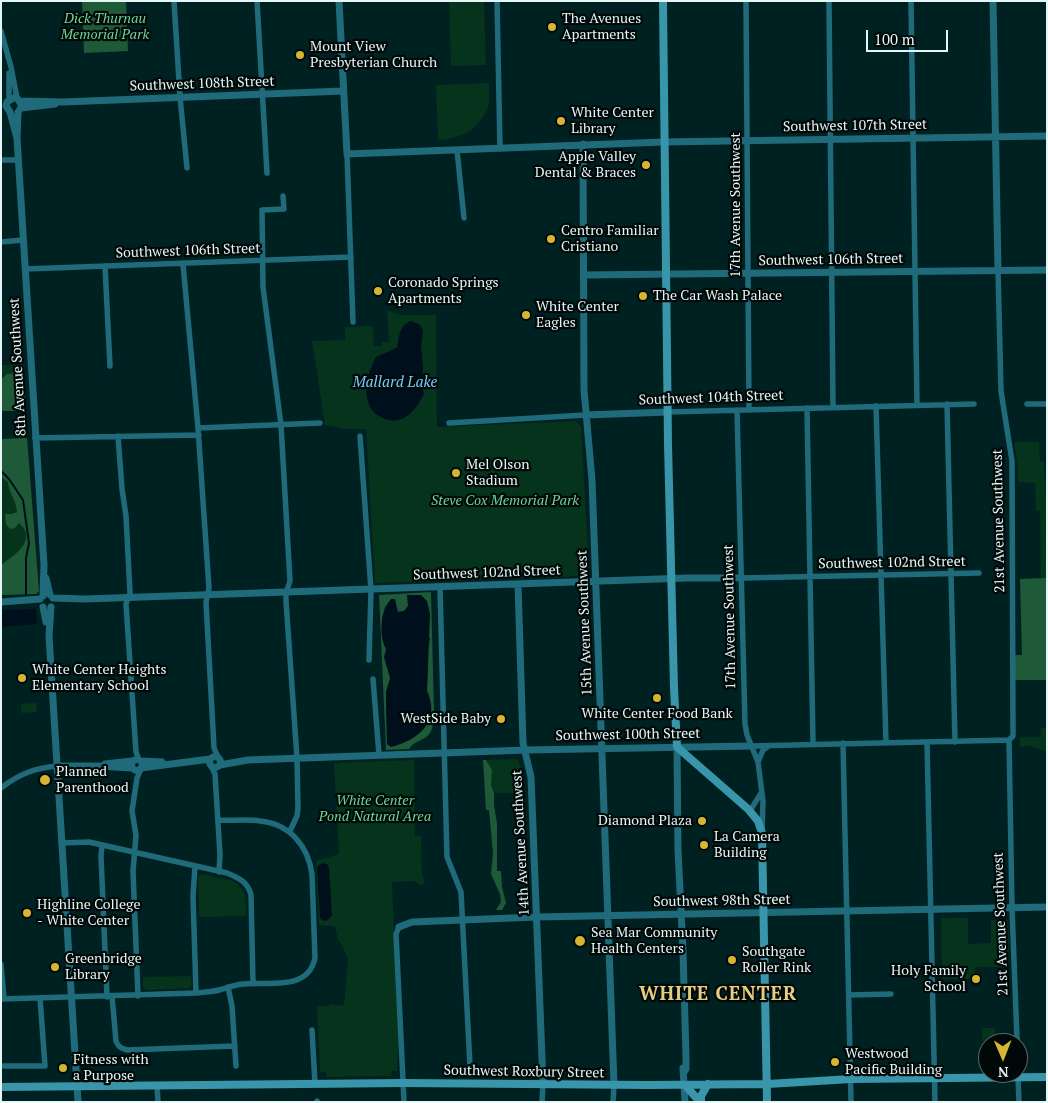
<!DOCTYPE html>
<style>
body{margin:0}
#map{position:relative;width:1048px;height:1103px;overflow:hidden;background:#002121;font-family:"PT Serif",serif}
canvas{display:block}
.frame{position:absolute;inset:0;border:2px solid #e4f6f5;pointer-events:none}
.north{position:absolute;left:978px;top:1033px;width:50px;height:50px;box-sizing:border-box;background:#000808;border:1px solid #5b6767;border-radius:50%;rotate:179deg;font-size:14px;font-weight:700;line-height:20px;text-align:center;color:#e4f6f5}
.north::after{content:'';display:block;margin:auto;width:18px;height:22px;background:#d6b534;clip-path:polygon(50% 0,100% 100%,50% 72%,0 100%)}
.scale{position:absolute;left:866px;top:30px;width:82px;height:22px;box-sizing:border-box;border:2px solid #e4f6f5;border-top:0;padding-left:6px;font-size:15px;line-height:18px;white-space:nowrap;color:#e4f6f5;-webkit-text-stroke:4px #000808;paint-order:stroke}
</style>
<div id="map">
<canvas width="1048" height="1103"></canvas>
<div class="frame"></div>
<div class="north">N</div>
<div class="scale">100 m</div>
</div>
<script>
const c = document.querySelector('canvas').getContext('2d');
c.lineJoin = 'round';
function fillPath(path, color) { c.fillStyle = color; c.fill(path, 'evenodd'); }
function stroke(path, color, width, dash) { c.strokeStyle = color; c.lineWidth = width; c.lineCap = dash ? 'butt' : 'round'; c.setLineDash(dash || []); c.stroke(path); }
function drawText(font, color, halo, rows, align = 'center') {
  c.font = font + ' "PT Serif",serif'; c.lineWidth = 4.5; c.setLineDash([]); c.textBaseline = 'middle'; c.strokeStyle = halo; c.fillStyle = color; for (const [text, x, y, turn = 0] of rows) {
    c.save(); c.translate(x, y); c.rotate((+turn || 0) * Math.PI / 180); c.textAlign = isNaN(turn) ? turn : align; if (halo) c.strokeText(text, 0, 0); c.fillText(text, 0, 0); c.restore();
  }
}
fillPath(new Path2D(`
 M449,1H484L486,65L451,66Z
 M489,83C489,91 490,101 488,107C479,130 461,139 438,140L436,85Z
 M387,310L400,315H436L437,427L575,421L581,426L589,570L588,574L584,576L375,583L366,429H346L325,425L312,341L345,340V327L373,326L374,346H382V342H389ZM423,336C419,351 420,379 424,394L412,411L403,419L367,391V377L376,357Z
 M24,364L25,411H1V365Z
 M27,438L39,591L36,594L1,595V439Z
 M1014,442H1039L1040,461H1044L1047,511V680L1022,655L1020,579L1041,578L1040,511H1036L1035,483L1018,482V466Z
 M36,703L37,712L21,713V704Z
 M1047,727V752L1031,746L1020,747V737H1040L1041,728Z
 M515,759L518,760L523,772L524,793H494L491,785L492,770L486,760Z
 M414,760L415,836H421L422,875L425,882L421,886L414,881L392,882L399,1037L397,1071H392L391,1076L326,1077V1072H320L317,1006H329V1004L344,1006L348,959L340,942L338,941L335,926L319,925L316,861L339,854L334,763Z
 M202,874L233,881C248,889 246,901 246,916L199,917L198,876Z
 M941,918H968V944L991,943V920H1008L1009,967H975V979H942Z
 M191,976L192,985L189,988L146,990L143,987V977Z
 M982,1028H995L996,1041H982Z`), '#05331b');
fillPath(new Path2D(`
 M82,1H126L128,51L84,53Z
 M18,373L25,376V411H1V380L7,374Z
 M27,438L39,591L36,594L1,595V565C15,555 38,540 19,523L15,528L10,529L6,524L5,514H12L17,512C16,500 9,493 8,482L1,477V439Z
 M1047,578V680H1015V655H1022L1020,579Z
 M431,592L434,712C433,722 434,734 423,739C417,742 413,743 409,749L386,750L379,595ZM391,599L398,612L404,611L408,607L409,601L430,639L428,647L427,691C432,702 430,714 427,725L387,744L386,692L391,678L390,671L386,665V649L384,644L382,618L385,607Z
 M483,760H486L492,770L491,785L494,793V805L497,824V871H501L502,887L506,903L502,910H496L501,902L500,894L491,874L493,853L489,810H486Z`), '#1e5a37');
fillPath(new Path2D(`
 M410,321L419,324L423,330L421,344L423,368L422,387L424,394C415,412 400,429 379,416C374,413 369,408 368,401C363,385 370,371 376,357L397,348C399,336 399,327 410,321Z
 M407,595H421L427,601L430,614L427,691C441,721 419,740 391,747L387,744L386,692L390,678L384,657L386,649C378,633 381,613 391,599H395L398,612L404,611L408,606Z
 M36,609L37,624L1,627V610Z
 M323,863L327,864L329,868L332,916L326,921L322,920L320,917L317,868L319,865Z`), '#000f1c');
stroke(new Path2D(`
 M1,471L9,479L23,500L29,543L26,558V595`), '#000f1c', 2);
stroke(new Path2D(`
 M174,1L180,97L187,168
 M257,1L267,173
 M497,1L500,148
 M746,1L749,409
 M829,1L833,407
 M911,1L917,405
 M1,31L11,67L17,98
 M9,73V99
 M457,150L464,218
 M347,154L353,322
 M1,160H18
 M283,196L284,209L262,210L263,287L281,425L290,581L286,593V601L297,758L298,808L297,816L290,831
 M1,242L23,240
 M183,264L198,428L209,588L206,602L214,748L218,757
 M105,266L110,366
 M25,269L351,257
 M998,270L1001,391L1012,461L1013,736L1009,740L1012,908L1017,1039
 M947,404L955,742
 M1027,404H1047
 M876,406L886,743
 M807,408L813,744
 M737,410L745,724L747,735L758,762L763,801L762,832
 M668,412L974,404
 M449,423L586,415
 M198,428L320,423
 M118,436L122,489L126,516L130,593L126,604L136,752L139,760
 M360,436L371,590L369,660
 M35,438L199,435
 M742,578L979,573
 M440,587L447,857L461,892L470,1066
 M373,679L379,755
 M927,742L935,1102
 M843,743L851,1102
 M751,746L1009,740
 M758,762L763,750L769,746
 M211,766L215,774L220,855L219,872
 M1,788C19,774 35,768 57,766
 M750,811L761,793
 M61,843L89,842L227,873C239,878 248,882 251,895L253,983
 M102,845L101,856L107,997
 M195,866L193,896L196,993
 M399,927L396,934L404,1102
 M1,964L4,999
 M228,987L232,1006L236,1066
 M849,995L891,994
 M112,996L116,1041C118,1047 121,1048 127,1050L235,1046
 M138,996L133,871L136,835L132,811L137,778L141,769
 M1,999L196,993C204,992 212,992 219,990C227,988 234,985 242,984C267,981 308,992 315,958L312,874C308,846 290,824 260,821C247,819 232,821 218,820
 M312,1030L315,1084
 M1,1066H45L40,998
 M1018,1077L1019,1102
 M157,1086L158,1102
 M317,1101V1102
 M542,1102L543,1084
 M613,1102L614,1085`), '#206b7b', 5.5);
stroke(new Path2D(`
 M339,1L347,154L664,142L1047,136
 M993,1L998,270
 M20,101L63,102L343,91
 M21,108L55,104
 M17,138L10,112L6,106L7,102L13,98H17L21,104V108L18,112L17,138L44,565L43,596
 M583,144L584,390L592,480L614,1085
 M585,275L1047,270
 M586,415L668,412
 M46,578L50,595
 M518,584L523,743L531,777L543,1084
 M53,598L85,599L687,578H742
 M1,602L40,599
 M43,607L46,622
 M51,607L49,636L78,1102
 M677,747L678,850L683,951L686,1056V1069L684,1072
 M209.5 762a5.5 5.5 0 1 1 11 0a5.5 5.5 0 1 1-11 0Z
 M131.5 765a5.5 5.5 0 1 1 11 0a5.5 5.5 0 1 1-11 0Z
 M141,761L162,762
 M105,764L132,761
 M220,765L248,760L526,750L751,746
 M57,766H97L132,768
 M141,768L210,759
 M399,927L412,922L537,917L1047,907
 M683,1068L685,1102`), '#206b7b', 7);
stroke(new Path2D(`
 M663,1L668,444L674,688L677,747L748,809L758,821L762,833L767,1102
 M685,1085L700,1102
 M1,1087L404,1083L648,1085L768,1084L851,1079L1047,1077
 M701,1102V1096L708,1084`), '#3995aa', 8);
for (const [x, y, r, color] of [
 [552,27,5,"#d6b534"],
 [300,55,5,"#d6b534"],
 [561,121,5,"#d6b534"],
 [646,165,5,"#d6b534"],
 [551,239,5,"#d6b534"],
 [378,291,5,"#d6b534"],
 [643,296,5,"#d6b534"],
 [526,315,5,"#d6b534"],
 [456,473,5,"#d6b534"],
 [22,678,5,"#d6b534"],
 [657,698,5,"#d6b534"],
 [501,719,5,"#d6b534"],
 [45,780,6,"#d6b534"],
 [702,821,5,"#d6b534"],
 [704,845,5,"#d6b534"],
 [27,913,5,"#d6b534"],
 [580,941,6,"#d6b534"],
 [732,960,5,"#d6b534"],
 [55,967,5,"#d6b534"],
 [976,979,5,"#d6b534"],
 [835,1062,5,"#d6b534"],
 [63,1068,5,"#d6b534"]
]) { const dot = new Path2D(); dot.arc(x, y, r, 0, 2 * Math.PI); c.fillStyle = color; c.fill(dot); stroke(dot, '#000808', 2); }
drawText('italic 14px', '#6ed896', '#000808', [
 ["Dick Thurnau",105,19],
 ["Memorial Park",105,35],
 ["Steve Cox Memorial Park",505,501],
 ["White Center",375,801],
 ["Pond Natural Area",375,817]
]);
drawText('14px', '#e4f6f5', '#000808', [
 ["The Avenues",562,19],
 ["Apartments",562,35],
 ["Mount View",310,47],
 ["Presbyterian Church",310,63],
 ["White Center",571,113],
 ["Library",571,129],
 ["Apple Valley",636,157,"right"],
 ["Dental & Braces",636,173,"right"],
 ["Centro Familiar",561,231],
 ["Cristiano",561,247],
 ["Coronado Springs",388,283],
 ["Apartments",388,299],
 ["The Car Wash Palace",653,296],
 ["White Center",536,307],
 ["Eagles",536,323],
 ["Mel Olson",466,465],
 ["Stadium",466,481],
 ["White Center Heights",32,670],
 ["Elementary School",32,686],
 ["White Center Food Bank",657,714,"center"],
 ["WestSide Baby",491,719,"right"],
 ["Planned",56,772],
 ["Parenthood",56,788],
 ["Diamond Plaza",692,821,"right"],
 ["La Camera",714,837],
 ["Building",714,853],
 ["Highline College",37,905],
 ["- White Center",37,921],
 ["Sea Mar Community",591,933],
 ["Health Centers",591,949],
 ["Southgate",742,952],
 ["Roller Rink",742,968],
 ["Greenbridge",65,959],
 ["Library",65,975],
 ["Holy Family",966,971,"right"],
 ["School",966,987,"right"],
 ["Westwood",845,1054],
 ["Pacific Building",845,1070],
 ["Fitness with",73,1060],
 ["a Purpose",73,1076]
], 'left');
drawText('14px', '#e4f6f5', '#000808', [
 ["Southwest 108th Street",202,84,-2],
 ["Southwest 107th Street",855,126,-1],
 ["17th Avenue Southwest",736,205,-90],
 ["Southwest 106th Street",188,251,-2],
 ["Southwest 106th Street",831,260,-1],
 ["8th Avenue Southwest",18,367,-93],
 ["Southwest 104th Street",711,398,-2],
 ["21st Avenue Southwest",999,521,-91],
 ["Southwest 102nd Street",892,563,-1],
 ["Southwest 102nd Street",487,573,-2],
 ["17th Avenue Southwest",730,617,-91],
 ["15th Avenue Southwest",585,623,-92],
 ["Southwest 100th Street",628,735,-1],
 ["14th Avenue Southwest",521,843,-93],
 ["Southwest 98th Street",722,901,-1],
 ["21st Avenue Southwest",1001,924,-92],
 ["Southwest Roxbury Street",524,1072,1]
]);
drawText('italic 15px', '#75cbfd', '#000808', [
 ["Mallard Lake",395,383]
]);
c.letterSpacing = '1px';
drawText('bold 19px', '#e5ce81', '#000808', [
 ["WHITE CENTER",718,995]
]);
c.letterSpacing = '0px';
</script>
